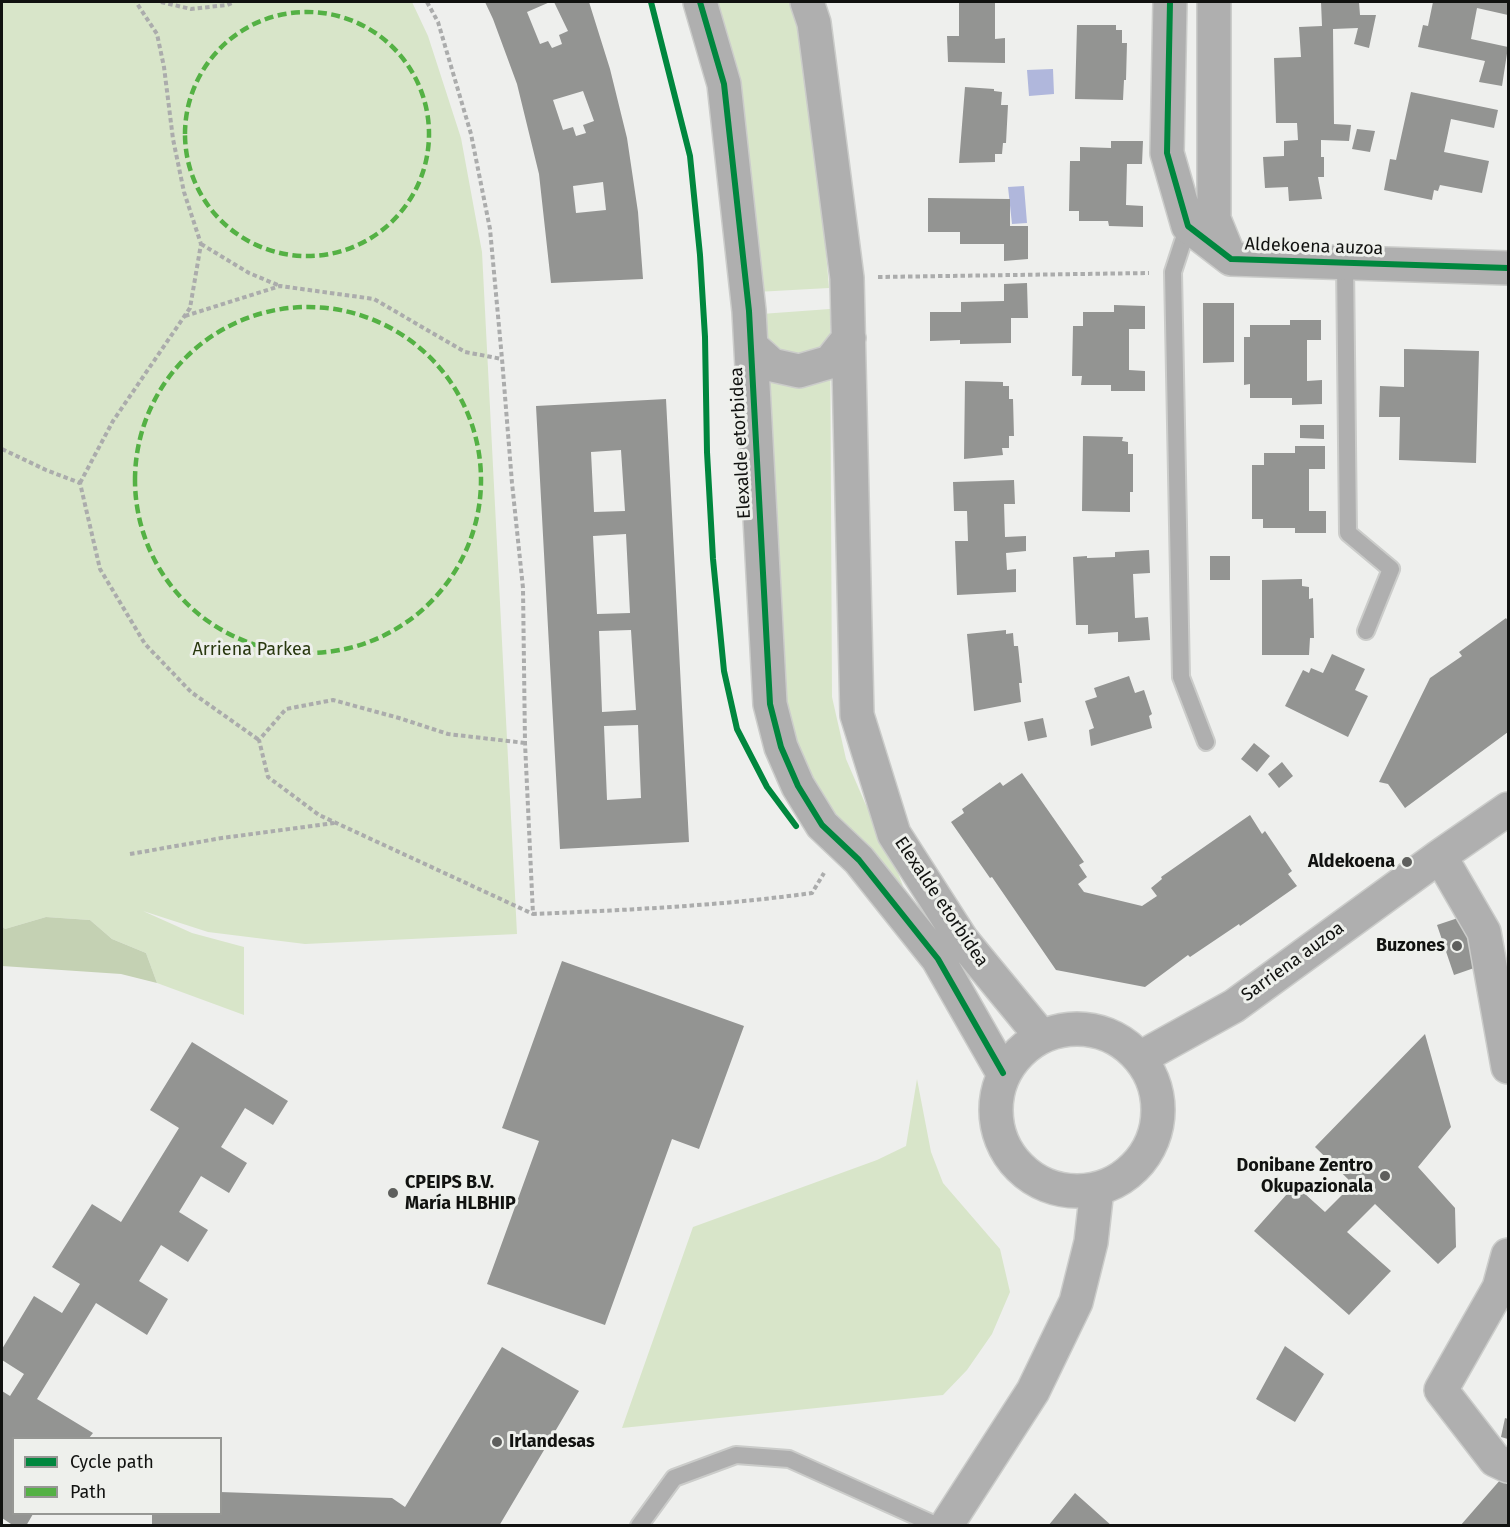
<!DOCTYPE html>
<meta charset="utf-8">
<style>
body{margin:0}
#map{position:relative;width:1510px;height:1527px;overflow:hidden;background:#eeefed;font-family:"Fira Sans",sans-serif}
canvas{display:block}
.frame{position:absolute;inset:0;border:3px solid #111210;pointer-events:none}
.legend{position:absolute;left:12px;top:1437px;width:210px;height:78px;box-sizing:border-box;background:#eef0ec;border:2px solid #969794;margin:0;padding:8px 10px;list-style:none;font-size:18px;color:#111210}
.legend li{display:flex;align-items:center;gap:12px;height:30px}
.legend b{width:30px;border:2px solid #969794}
</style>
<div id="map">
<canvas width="1510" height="1527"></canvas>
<div class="frame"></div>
<ul class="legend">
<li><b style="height:8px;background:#00873e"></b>Cycle path</li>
<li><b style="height:8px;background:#54b144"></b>Path</li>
</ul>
</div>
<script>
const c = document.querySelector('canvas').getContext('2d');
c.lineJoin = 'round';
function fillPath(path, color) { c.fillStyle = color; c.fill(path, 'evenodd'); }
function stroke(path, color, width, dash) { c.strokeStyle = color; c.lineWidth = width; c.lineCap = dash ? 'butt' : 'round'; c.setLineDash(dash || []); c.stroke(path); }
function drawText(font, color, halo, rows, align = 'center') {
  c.font = font + ' "Fira Sans",sans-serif'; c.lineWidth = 6; c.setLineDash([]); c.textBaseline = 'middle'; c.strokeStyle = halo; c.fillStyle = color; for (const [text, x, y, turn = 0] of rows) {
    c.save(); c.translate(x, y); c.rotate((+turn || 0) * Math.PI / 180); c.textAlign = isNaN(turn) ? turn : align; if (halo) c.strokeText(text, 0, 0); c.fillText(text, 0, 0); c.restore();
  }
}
fillPath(new Path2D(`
 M2,2H412L428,36L461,138L482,252L517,934L305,944L208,932L143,911L192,933L244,947V1015L157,983L146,953L112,939L90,920L46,917L5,929L2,926Z
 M716,2H791L800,29L816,134L829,288L756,292Z
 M830,309L832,697L846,759L865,803L888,847L903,886L870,863L844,832L812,783L791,738L775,681L761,314Z
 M917,1079L931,1152L943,1183L1000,1249L1010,1292L992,1334L967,1370L943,1395L622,1428L693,1227L877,1160L906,1146Z`), '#d8e5c9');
fillPath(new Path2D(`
 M46,917L90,920L112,939L146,953L157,983L121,974L2,966V926L5,929Z`), '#c4d1b3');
fillPath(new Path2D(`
 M1053,69L1054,94L1029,96L1027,70Z
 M1024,186L1027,223L1012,224L1008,187Z`), '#b0b7dc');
fillPath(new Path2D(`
 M485,2H550L527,12L540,44L548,41L552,48L562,44L559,35L568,31L554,2H589L610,69L627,138L638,212L643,279L551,283L539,174L517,84L493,19ZM583,91L594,121L583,125L586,133L576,136L573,127L563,130L553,100ZM603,182L606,210L576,213L573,186Z
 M959,2H995V39L1005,38V63L948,62L947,36H959Z
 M1321,2H1359L1360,15H1376L1369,48L1354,44L1358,28L1333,29L1334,124L1351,125L1349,141L1321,140V157H1324V177H1318L1322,199L1289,201L1288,187L1265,188L1263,157L1284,156V141L1298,140L1297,123H1276L1274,58L1301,57L1299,27L1322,26Z
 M1433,2H1508V15L1477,8L1471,39L1508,47L1502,86L1479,82L1485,61L1418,47L1423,25L1428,26Z
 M1077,25H1116V30H1122V43H1127L1126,80H1124L1123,100L1075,99Z
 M965,87L994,89V91L1002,92L1001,105H1008L1006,143H1003L1002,154H995V162L959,163Z
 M1411,92L1498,110L1494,128L1451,119L1444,152L1489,161L1482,193L1440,185L1438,191L1434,190L1432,200L1384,190L1390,159L1396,160Z
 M1357,129L1375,131L1370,152L1352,149Z
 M1111,141H1143L1142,164H1127L1126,205L1143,206V227L1109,226L1108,221H1079V211H1069L1070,161H1080V147L1111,148Z
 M928,198L1010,199V226H1028V259L1004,261V244H960V232H928Z
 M1027,283L1028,318H1011V343L960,344V340L930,341V312H961V302L1004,301V284Z
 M1203,303H1234V362L1203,363Z
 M1114,305L1145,306V329H1129V370L1145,371V391H1111V385H1081L1082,376H1072L1073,326H1083V312H1114Z
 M1290,320H1321V340H1307V381L1322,380V404L1292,405V398H1250V384L1244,385V337H1250V325H1290Z
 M1404,349L1479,351L1476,463L1399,460L1400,417H1379L1380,386L1404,387Z
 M965,381L1003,382V386H1009V399H1013L1014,436H1009V448H1002L1003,455L964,459Z
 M666,399L689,842L560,849L536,406ZM621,450L625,511L594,512L591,452ZM626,534L630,613L597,614L593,536ZM631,630L636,710L602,712L599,631ZM638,725L641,798L607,800L604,726Z
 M1300,425H1324V439L1300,438Z
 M1083,436L1123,437L1122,441L1128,442V454H1133V492H1130V512L1082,511Z
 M1295,446H1325V469H1309V511H1326V533H1295V528H1263V519H1252V465H1264V453H1295Z
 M1014,480L1015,504H1004L1005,537L1026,536V551L1006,553L1007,570L1016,569V592L957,595L955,541H968L967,511H954L953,482Z
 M1149,550L1150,573L1133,574L1135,618L1148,617L1150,640L1118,642V632L1088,634V625H1076L1073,557L1087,556V558L1115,557V552Z
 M1210,556H1230V580H1210Z
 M1302,579V586L1309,587V599L1313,598L1314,638H1310L1309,655H1262V580Z
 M1506,618L1508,621V732L1405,808L1388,784L1379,782L1430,678L1462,656L1459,652Z
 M1006,630V634L1013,633L1014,646H1018L1022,683H1019L1021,702L974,711L967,634Z
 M1332,654L1365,669L1355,690L1368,696L1348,737L1285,706L1303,670L1309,673L1311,668L1323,673Z
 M1129,676L1135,693L1144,690L1152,714L1149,716L1152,728L1091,746L1089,730L1094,728L1085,701L1097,697L1094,688Z
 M1043,718L1047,737L1028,741L1024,722Z
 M1254,743L1270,756L1257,772L1241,759Z
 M1282,762L1293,776L1279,788L1268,774Z
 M1022,773L1084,862L1079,865L1087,877L1078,884L1084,892L1142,906L1157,896L1151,888L1162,879L1161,877L1250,815L1262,834L1265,831L1292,871L1288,874L1297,886L1240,926L1239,924L1190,957L1188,955L1145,987L1056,970L992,877L990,878L951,822L964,813L962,809L1000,782L1003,786Z
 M1461,917L1477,967L1454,975L1437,925Z
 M562,961L744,1026L699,1149L672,1139L605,1325L487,1284L539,1141L502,1128Z
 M1425,1034L1451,1127L1418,1167L1455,1208L1456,1247L1438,1264L1375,1204L1347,1232L1391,1271L1349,1315L1254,1231L1295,1185L1325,1212L1353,1184L1315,1147Z
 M192,1042L288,1101L273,1125L245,1108L221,1147L247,1163L229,1193L201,1176L179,1212L208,1230L188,1262L161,1245L139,1281L168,1299L147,1335L96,1303L37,1399L93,1433L89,1438H14V1514H33L26,1526H14L2,1518V1391L10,1396L24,1374L2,1360V1349L34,1296L62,1313L80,1284L52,1267L92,1204L121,1222L179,1128L150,1110Z
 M1285,1346L1324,1374L1295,1422L1256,1399Z
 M502,1347L579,1391L499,1526H152V1514H220V1492L392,1498L405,1507Z
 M1505,1418L1508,1419V1439L1501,1437Z
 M1501,1479L1508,1485V1526H1460Z
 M1075,1493L1112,1526H1048Z`), '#939492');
const lane = new Path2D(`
 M1188,226L1173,272L1181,677L1206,742
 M1345,263L1348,533L1391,569L1366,631
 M639,1526L674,1478L736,1455L789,1459L938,1526`);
const street = new Path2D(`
 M700,2L724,84L749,311L770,704L781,747L798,786L822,825L859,860L938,959L1003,1073
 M807,2L814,23L847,278L857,715L894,834L962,940L1041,1036
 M1170,2L1167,153L1188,226L1231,259L1508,268
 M1214,2V219L1230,258
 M751,346L772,365L799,371L830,362L849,338
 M1440,856L1484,932L1508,1067
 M996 1110a81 81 0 1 1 162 0a81 81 0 1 1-162 0Z
 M1140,1058L1234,1006L1440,856L1508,809
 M1508,1255L1499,1288L1441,1390L1495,1460L1508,1466
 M946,1526L1033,1391L1076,1302L1091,1242L1097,1189`);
stroke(lane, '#cbccca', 20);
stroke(street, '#cbccca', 36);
stroke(new Path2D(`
 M161,2L191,9L227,5L234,2
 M427,2L438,22L471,134L490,229L502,359L512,483L523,588L525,743L533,914C626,910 719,906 812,893L824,873
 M201,244L249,273L280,286
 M878,277L1149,273
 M185,316L280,286L374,299L465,352L502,359
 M2,449L46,470L80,483L100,569L145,644L191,692L259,740
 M80,483L113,421L190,308L201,244L184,192L173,139L164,67L157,34L136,2
 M525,743L448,734L399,718L333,700L286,709L259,740L268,777L319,815L533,914
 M130,854L222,838L334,823`), '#abacac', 4, [4.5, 3]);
stroke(lane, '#afafaf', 16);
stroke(street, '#afafaf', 33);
stroke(new Path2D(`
 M185 134a122 122 0 1 1 244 0a122 122 0 1 1-244 0Z
 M135 480a173 173 0 1 1 346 0a173 173 0 1 1-346 0Z`), '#54b144', 4.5, [9, 4.5]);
stroke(new Path2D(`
 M651,2L690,156L700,255L705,337L707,452L713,559L724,671L737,729L767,787L796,826
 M700,2L724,84L749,311L770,704L781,747L798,786L822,825L859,860L938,959L1003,1073
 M1170,2L1167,153L1188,226L1231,259L1508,268`), '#00873e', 6);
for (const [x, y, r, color] of [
 [1407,862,6,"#5e5f5d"],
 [1457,946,6,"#5e5f5d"],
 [1385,1176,6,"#5e5f5d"],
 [393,1193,6,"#5e5f5d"],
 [497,1442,6,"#5e5f5d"]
]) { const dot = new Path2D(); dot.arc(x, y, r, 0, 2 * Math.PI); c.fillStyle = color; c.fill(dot); stroke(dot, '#eef0ec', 2); }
drawText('18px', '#111210', '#eef0ec', [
 ["Aldekoena auzoa",1314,247,2],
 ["Elexalde etorbidea",741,443,-93],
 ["Elexalde etorbidea",941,902,56],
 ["Sarriena auzoa",1293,962,-36]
]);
drawText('18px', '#29380f', '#eef0ec', [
 ["Arriena Parkea",252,650]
]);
drawText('bold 18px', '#111210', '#eef0ec', [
 ["Aldekoena",1395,862],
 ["Buzones",1445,946],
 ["Donibane Zentro",1373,1166],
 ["Okupazionala",1373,1187],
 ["CPEIPS B.V.",405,1183,"left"],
 ["María HLBHIP",405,1204,"left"],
 ["Irlandesas",509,1442,"left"]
], 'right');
</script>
